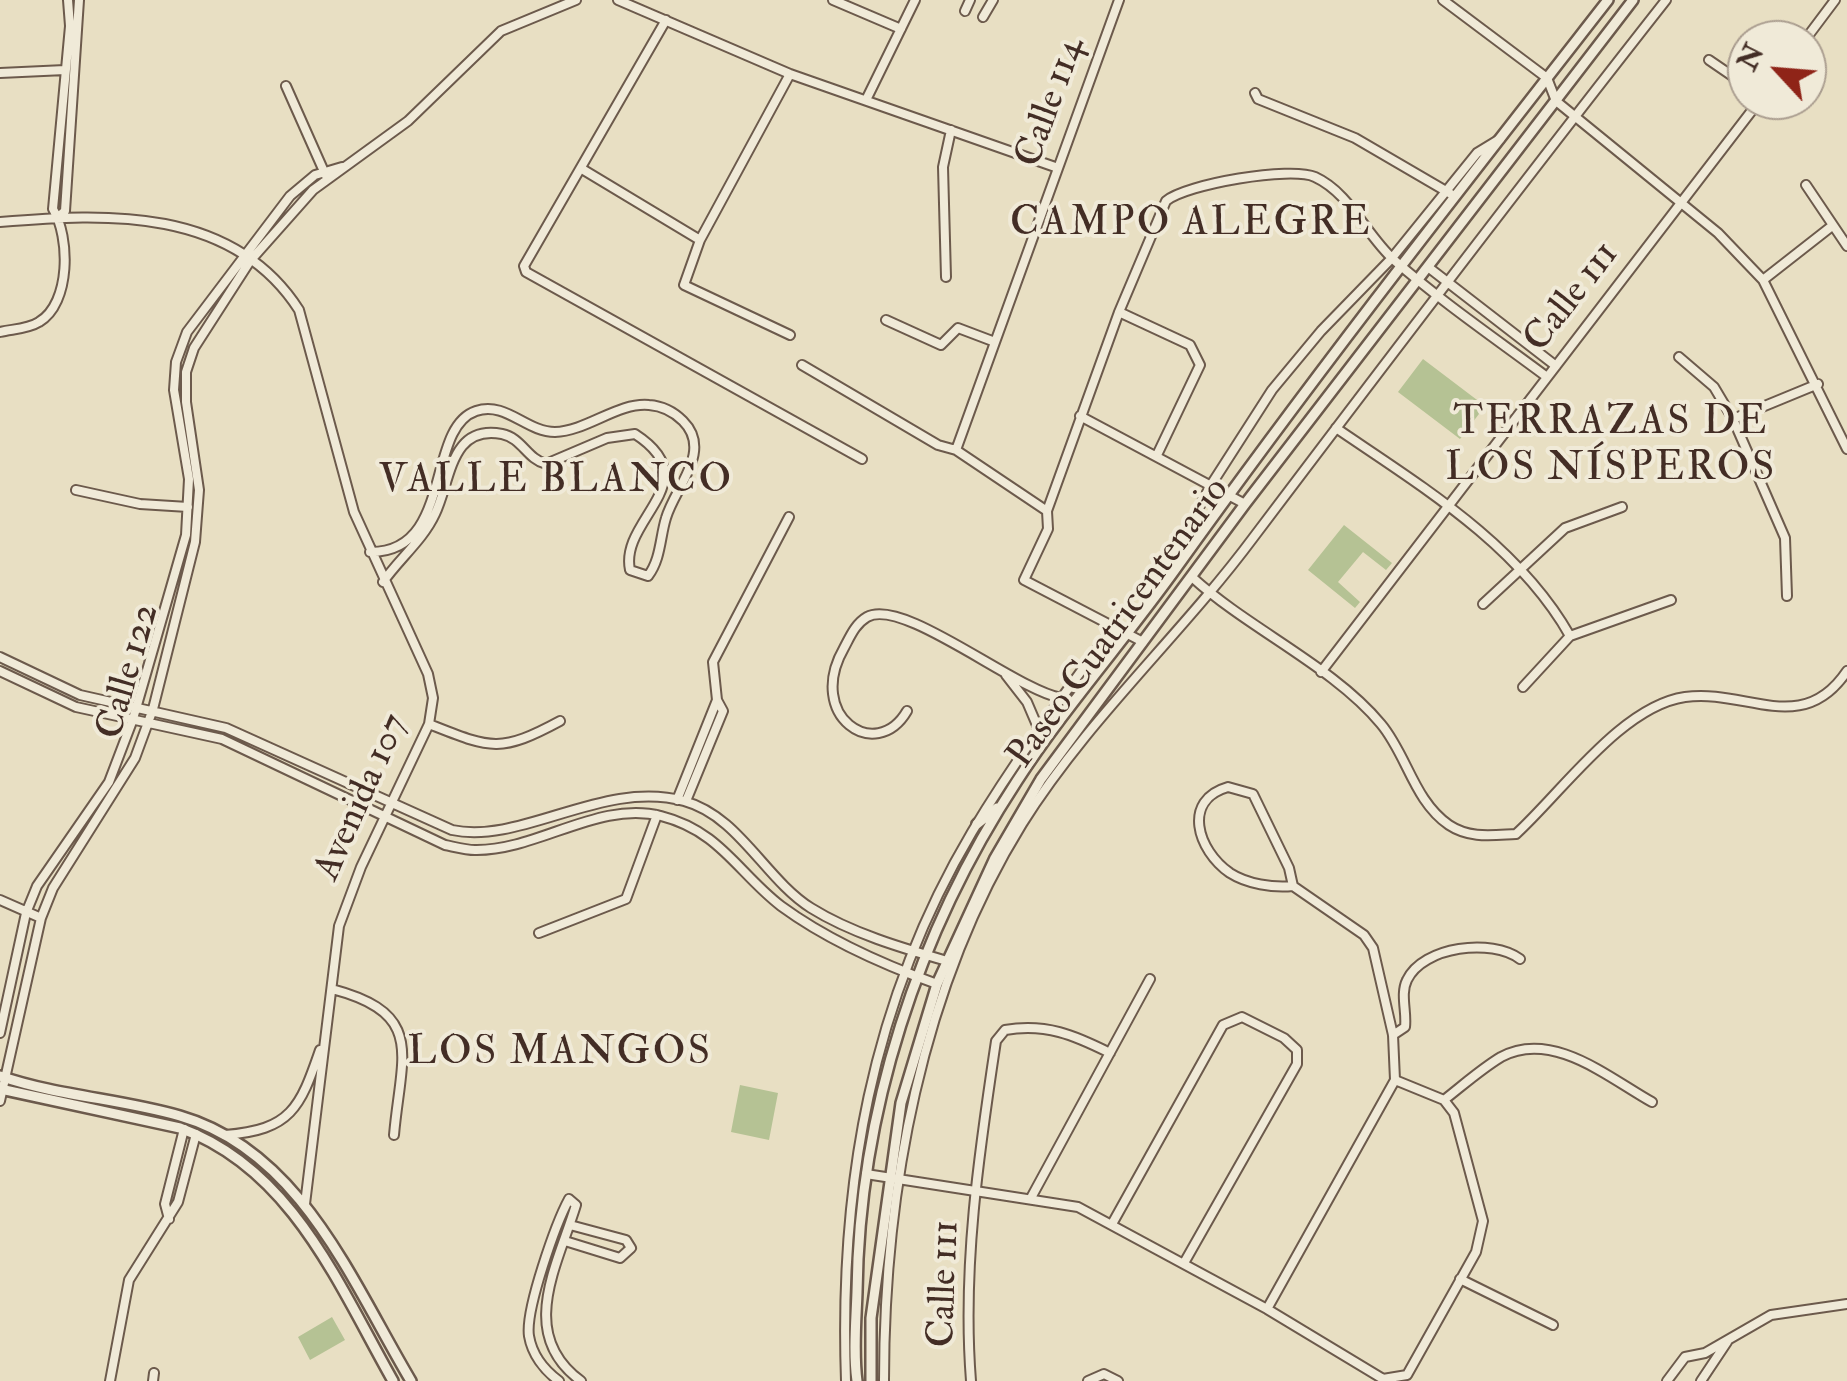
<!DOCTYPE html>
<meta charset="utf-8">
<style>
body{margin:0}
#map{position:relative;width:1847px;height:1381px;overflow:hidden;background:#e8dfc3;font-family:"IM FELL Double Pica",serif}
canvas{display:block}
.north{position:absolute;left:1727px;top:20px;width:100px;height:100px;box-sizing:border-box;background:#f0ead8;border:2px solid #ab9e90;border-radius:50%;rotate:296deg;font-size:28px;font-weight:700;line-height:40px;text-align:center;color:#432d25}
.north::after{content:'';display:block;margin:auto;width:35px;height:45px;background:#8f2418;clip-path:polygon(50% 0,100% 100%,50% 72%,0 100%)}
</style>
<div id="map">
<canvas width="1847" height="1381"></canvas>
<div class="north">N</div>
</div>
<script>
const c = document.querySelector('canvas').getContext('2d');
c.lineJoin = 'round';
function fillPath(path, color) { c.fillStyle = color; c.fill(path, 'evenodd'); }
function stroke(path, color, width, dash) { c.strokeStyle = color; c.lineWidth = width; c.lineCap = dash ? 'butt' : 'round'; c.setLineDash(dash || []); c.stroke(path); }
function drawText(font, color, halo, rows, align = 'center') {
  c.font = font + ' "IM FELL Double Pica",serif'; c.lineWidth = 8; c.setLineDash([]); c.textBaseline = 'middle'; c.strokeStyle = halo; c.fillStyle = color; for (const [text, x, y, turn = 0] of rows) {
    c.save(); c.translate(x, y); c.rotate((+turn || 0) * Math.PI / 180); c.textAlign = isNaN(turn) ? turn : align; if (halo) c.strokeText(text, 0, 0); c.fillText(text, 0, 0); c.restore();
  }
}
fillPath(new Path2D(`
 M1423,359L1485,406L1460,439L1398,392Z
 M1344,525L1392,563L1386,570L1363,552L1338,582L1360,602L1355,608L1308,570Z
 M740,1085L778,1093L769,1140L731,1132Z
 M332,1317L345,1340L310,1360L298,1337Z`), '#b5c294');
const minor = new Path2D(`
 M618,0L790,74L1058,168
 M833,0L901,29
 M1443,0L1547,78L1556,101L1718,233L1763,280L1847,449
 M965,11L970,0
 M983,17L993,0
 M666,20L524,266L526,272L862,459
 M1805,40L1835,0
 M1709,60L1747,86
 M0,73L65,70
 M286,86L326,176
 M1255,93L1258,99L1355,138L1451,194
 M866,100L915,0
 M582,169L700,240L790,74
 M1806,185L1847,246
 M58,217L65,211L79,0
 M0,222C107,213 233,207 299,310L354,512L428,674L433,698L429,724L361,867L339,926L305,1204
 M700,240L684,285L790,335
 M1428,267L1556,366
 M946,277L943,167L951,130
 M1763,280L1832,226
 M1119,312L1190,345L1200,365L1157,455
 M886,320L941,345L958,328L995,342
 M0,332C13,329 28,329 39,322C71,303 70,237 53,209L70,26L68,0
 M1679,357L1714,387L1733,419
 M802,365L938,445L956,450L1047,511L1119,312L1166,201C1186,184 1291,166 1315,177C1350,193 1366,235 1394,260C1442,302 1496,339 1547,377
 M1080,416L1245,504
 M1336,428C1421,486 1518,544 1570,636
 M956,450L1119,0
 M76,490L140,504L188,507
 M1047,511L1048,529L1024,580L1143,642
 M370,552C454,553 425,428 476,411C506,401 526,432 555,432C587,431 618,402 649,405C663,406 673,411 683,421C713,451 675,487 666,518C660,537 661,559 648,576L630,570C619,519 709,482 635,434L607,438L546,464C527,459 522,438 502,434C450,424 451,481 435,514C423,540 399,559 383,582
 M1176,568L1177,548L1211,485L1272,390L1321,331L1392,258L1477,153L1500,139
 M1193,578C1249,629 1334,667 1381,724C1407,755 1414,801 1449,825C1470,839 1493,835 1516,834C1562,792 1622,706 1685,697C1745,688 1802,738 1847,671
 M1787,596L1785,538L1733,419L1818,384
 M1483,604L1565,528L1622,507
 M0,657L80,695L226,728L452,830C522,845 603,779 684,801C739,816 765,879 811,908C851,933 902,948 947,961
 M0,671L76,707L222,739L445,845C455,847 466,850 475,850C537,851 599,800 661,816C720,831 738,873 781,906C826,939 884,965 937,984
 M1321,672L1760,100
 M1006,675L1027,702L1039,730
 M1523,687L1570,636L1671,600
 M907,711C876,764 805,716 844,648C850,637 855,624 867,617C903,597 1014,689 1061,698
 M429,724C490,748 499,754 560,721
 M1228,787L1253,794L1289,868L1293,886C1273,888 1247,884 1230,873C1197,850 1182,800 1228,787Z
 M677,800L717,700
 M686,801L723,711L717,700L713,662L789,517
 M0,900L41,918
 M539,933L626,899L657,815
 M332,989C426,1014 401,1055 394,1135
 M0,1033L26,913L37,886L109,782L133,719L186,535L189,479L174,390L176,362L187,332L290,196L315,175L342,167
 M1393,1035L1405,1027C1407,1012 1400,994 1407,980C1423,946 1492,938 1520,959
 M1444,1100C1462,1086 1481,1069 1501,1057C1552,1029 1609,1078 1652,1102
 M0,1101L41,918L53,888L135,758L153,709L195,542L199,490L186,402V372L194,348L250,261L313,190L408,121L501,31L576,0
 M225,1135C291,1130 300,1108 320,1050
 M866,1174L1078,1207L1267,1309L1383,1379L1407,1375L1476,1252L1483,1221L1454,1113L1444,1100L1395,1080
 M1032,1196L1150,979
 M169,1219L165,1204L184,1129
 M1112,1224L1223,1025L1242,1017L1284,1038L1297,1050V1064L1184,1263
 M565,1241L620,1258L631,1248L626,1240L570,1225
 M1460,1279L1553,1325
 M1267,1309L1395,1080L1393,1035L1373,948L1364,935L1293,886
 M110,1381L129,1280L178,1202L196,1134
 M153,1381L154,1373
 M559,1381C544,1370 532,1354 529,1336C525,1310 556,1223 569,1199L576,1205C557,1267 517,1334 581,1381
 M846,1381C839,1186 871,1002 972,832C1015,760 1065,693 1115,625
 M884,1381C884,1192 921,987 1022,824C1087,720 1180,636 1253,538C1389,358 1526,178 1666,0
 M971,1381C962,1268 979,1153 996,1041L1005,1030C1046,1023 1074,1035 1110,1053
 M1088,1381L1104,1374L1118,1381
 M1667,1381L1685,1357L1705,1353L1771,1315L1847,1304
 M1701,1381L1727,1342`);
const tertiary = new Path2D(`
 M977,824L997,808
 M0,1076C58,1096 121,1099 180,1116C301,1151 352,1282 411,1381
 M0,1089L180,1128C292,1169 338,1284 393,1381
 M857,1381C853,1352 856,1321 857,1292C859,1112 918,932 1017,781C1065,707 1125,640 1177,567C1315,374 1462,187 1608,0
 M871,1381V1318L901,1103L937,984L995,858L1041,779L1245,504L1633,0`);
stroke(minor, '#6c5a4c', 12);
stroke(tertiary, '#6c5a4c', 14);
stroke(minor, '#f0ead8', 8);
stroke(tertiary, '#f0ead8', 9);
drawText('38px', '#432d25', '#f0ead8', [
 ["Calle 114",1052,103,-70],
 ["Calle 111",1573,298,-52],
 ["Paseo Cuatricentenario",1120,624,-54],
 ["Calle 122",130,672,-74],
 ["Avenida 107",363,798,-66],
 ["Calle 111",946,1284,-88]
]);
c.letterSpacing = '2.5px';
drawText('40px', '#432d25', '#f0ead8', [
 ["CAMPO ALEGRE",1191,225],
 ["TERRAZAS DE",1611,424],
 ["LOS NÍSPEROS",1611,470],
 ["VALLE BLANCO",556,482],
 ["LOS MANGOS",560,1054]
]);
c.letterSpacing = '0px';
</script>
